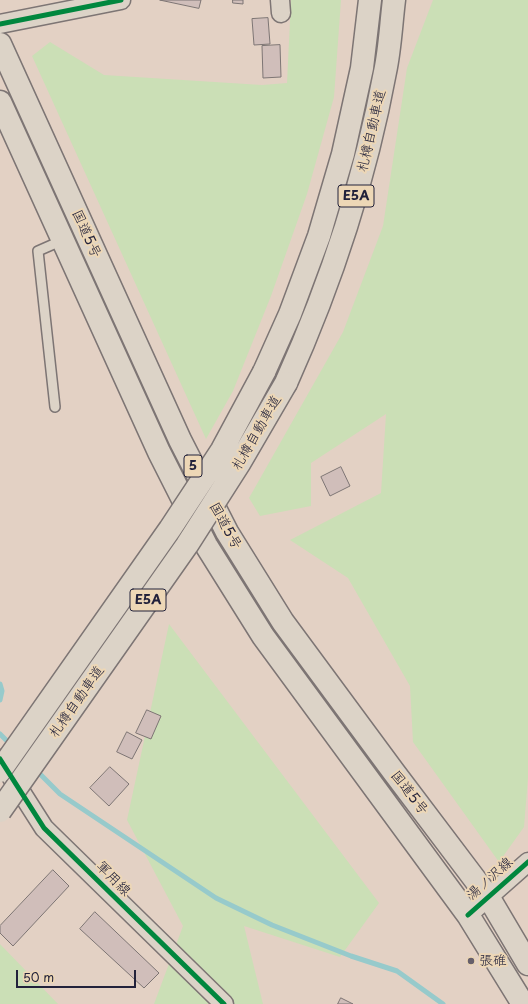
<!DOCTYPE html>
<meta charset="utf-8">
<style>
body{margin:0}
#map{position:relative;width:528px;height:1004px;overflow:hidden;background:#e3d1c4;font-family:"Playpen Sans",sans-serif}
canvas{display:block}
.scale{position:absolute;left:16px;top:970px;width:120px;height:18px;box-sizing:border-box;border:2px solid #22223b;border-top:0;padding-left:5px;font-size:12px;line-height:14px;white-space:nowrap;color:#22223b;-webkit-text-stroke:3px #edd7b6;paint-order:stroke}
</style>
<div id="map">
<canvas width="528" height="1004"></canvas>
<div class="scale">50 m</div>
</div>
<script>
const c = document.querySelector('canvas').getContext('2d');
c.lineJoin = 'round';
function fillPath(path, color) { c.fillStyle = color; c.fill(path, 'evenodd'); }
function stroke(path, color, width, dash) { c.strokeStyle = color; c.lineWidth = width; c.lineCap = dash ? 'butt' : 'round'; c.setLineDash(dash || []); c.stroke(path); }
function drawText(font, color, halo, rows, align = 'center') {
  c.font = font + ' "Playpen Sans","Klee One",sans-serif'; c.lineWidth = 4; c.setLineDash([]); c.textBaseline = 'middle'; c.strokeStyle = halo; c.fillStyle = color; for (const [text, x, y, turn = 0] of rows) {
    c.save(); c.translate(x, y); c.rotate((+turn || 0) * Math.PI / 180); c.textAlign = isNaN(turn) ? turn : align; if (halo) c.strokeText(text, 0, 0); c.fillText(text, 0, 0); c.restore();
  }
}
fillPath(new Path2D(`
 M291,0H341L334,97L307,194L271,296L233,391L206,439L32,56L50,42L104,75L262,85L287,83Z
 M433,0H528V777L524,827L499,862L413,742L410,686L348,578L290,540L381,493L386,414L311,463V506L260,516L249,498L343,332L383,226L407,68Z
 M169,624L379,903L340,957L244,926L263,1004H154L183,926L127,820Z
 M0,944L58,1004H0Z`), '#cbdfb6');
stroke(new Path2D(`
 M0,684L2,691L0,700
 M0,734L12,746
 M35,769L60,794L216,898L272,925L351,956L397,971L443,1004`), '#97cacb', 5);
const building = new Path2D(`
 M160,0H201L199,8Z
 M233,0H243V4L233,3Z
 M268,18L270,44L254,45L252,19Z
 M280,45L281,77L263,78L262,46Z
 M341,467L350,486L330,496L321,477Z
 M147,710L161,716L151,739L136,733Z
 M127,732L142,740L132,759L117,752Z
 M110,767L129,784L109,806L90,788Z
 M53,870L69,886L13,946L0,933V926Z
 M95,912L159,973L144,988L80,929Z
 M341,998L353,1004H338Z`);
fillPath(building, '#d0beba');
stroke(building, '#7d7574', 1);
const lane = new Path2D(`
 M55,407L38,251L63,240`);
const street = new Path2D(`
 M280,0L281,13
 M0,24L121,0
 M0,759L44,828L224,1004
 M468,915L528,862`);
const highway = new Path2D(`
 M0,44L180,440L227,532L283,622L393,771L489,898L528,964
 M0,102L159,452L206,545L263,636L468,915L523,1004
 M264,372L290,314L319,236L343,154L362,68L370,0
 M286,383C331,283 365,180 385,72C390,49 391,24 394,0`);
stroke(lane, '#7d7574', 12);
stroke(street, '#7d7574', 21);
stroke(highway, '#7d7574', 25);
stroke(lane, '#dcd3c7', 9);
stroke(street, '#dcd3c7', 18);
stroke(highway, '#dcd3c7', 22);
const highwayBridge = new Path2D(`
 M0,771L170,529L222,450L264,372
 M0,811L187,545L240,462L286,383`);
stroke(highwayBridge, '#7d7574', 25, []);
stroke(highwayBridge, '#dcd3c7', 22);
stroke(new Path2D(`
 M0,24L121,0
 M0,759L44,828L224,1004
 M468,915L528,862`), '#00873e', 5);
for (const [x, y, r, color] of [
 [471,961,4,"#665f6b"]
]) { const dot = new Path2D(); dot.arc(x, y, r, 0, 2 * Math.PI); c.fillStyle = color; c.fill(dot); stroke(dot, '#edd7b6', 1.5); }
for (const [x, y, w] of [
 [356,196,36],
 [193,466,18],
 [148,600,36]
]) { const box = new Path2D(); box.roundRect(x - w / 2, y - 11, w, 22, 3); c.fillStyle = '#edd7b6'; c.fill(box); stroke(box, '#22223b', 1); }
drawText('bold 13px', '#22223b', null, [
 ["E5A",356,196],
 ["5",193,466],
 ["E5A",148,600]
]);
drawText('14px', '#22223b', '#edd7b6', [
 ["札樽自動車道",372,131,-77],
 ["国道5号",86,234,66],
 ["札樽自動車道",257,433,-60],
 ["国道5号",225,526,61],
 ["札樽自動車道",77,702,-55],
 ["国道5号",409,793,52],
 ["軍用線",113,879,45],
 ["湯ノ沢線",490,879,-42]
]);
drawText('14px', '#22223b', '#edd7b6', [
 ["張碓",479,961]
], 'left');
</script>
